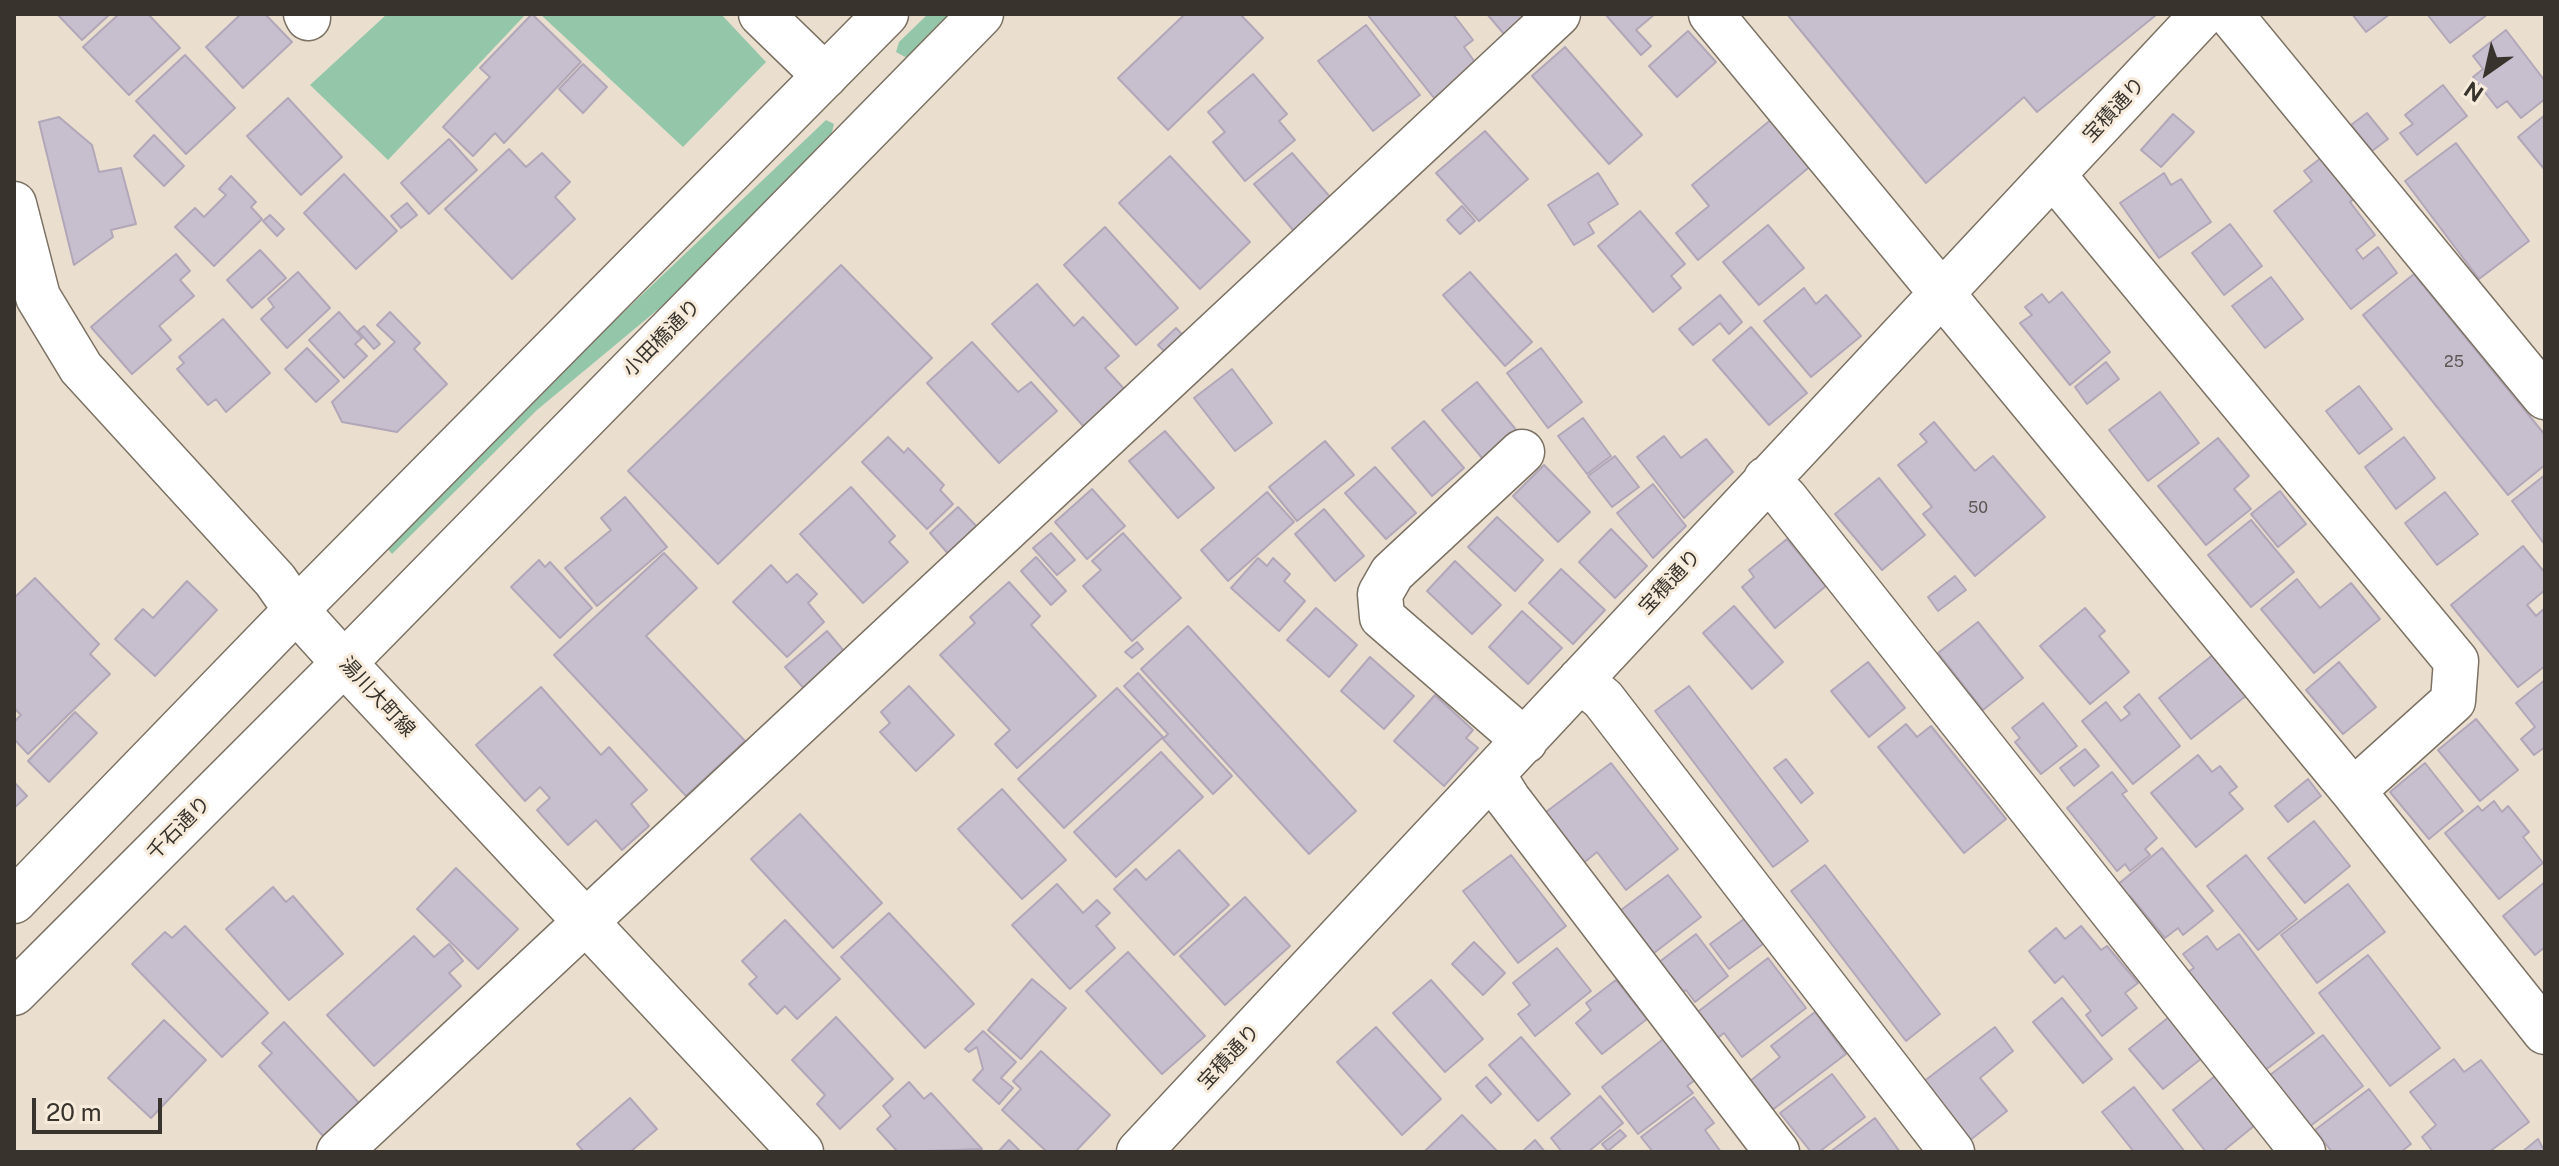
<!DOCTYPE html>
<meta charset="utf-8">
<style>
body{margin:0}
#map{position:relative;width:2559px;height:1166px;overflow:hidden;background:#eadfcf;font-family:"Public Sans",sans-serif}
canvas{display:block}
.frame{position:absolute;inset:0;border:16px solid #38342d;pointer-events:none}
.north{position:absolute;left:2447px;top:32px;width:80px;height:80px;-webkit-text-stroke:6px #f7ecdc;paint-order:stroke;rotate:214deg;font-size:22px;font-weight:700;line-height:32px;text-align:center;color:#38342d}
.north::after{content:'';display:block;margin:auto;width:28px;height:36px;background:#38342d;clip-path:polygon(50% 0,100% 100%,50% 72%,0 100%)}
.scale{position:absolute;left:32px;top:1098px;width:130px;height:36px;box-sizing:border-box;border:4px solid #38342d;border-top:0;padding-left:10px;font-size:24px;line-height:28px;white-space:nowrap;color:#38342d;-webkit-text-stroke:6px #f7ecdc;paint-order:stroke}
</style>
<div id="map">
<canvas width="2559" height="1166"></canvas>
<div class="frame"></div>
<div class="north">N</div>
<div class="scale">20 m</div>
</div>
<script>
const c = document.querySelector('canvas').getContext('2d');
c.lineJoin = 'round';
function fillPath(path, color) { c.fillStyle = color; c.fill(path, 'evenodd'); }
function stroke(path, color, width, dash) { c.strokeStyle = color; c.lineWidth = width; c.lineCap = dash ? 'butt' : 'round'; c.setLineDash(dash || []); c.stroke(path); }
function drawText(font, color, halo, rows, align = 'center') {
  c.font = font + ' "Public Sans","Noto Sans JP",sans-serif'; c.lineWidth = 6; c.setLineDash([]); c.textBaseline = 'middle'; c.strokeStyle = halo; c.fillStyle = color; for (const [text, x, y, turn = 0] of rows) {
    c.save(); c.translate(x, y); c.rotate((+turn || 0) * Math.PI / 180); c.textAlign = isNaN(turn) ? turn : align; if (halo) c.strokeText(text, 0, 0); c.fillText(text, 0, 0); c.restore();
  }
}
fillPath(new Path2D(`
 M387,14H526L388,160L310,85Z
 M540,14H721L766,62L683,147Z
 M928,14H953L911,55L905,57L896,52L899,42Z
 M826,120L834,124L831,136L679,292L537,410L392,554L387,548L589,345Z`), '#94c7aa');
const building = new Path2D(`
 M57,14H110L82,40Z
 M119,14H148L180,48L129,95L83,47Z
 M241,14H265L292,42L243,88L206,47Z
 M532,14L581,62L504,143L495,133L473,156L443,127L490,77L480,68Z
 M1185,14H1240L1263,38L1168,130L1118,78Z
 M1367,14H1453L1473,40L1464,47L1477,65L1434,98Z
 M1487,14H1527L1504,34Z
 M1605,14H1655L1636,30L1651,46L1641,55Z
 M1787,14H2155L2156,15L2037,112L2024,97L1926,183Z
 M2352,14H2390L2366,32Z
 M2427,14H2488L2450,43Z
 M1366,25L1420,95L1373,131L1318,61Z
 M2506,30L2545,81V99L2521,118L2507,101L2497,108L2473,77L2483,69L2473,56Z
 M1688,31L1716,62L1677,97L1649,66Z
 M1565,47L1642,135L1609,164L1532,76Z
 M185,55L235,108L186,154L136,101Z
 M583,64L607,87L583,113L559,89Z
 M1253,74L1287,114L1279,121L1295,140L1245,181L1213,142L1225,132L1208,112Z
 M2443,85L2467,116L2417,155L2400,133L2413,124L2405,115Z
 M288,98L342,157L301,195L247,136Z
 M2367,113L2388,139L2372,151L2351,125Z
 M2173,114L2194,132L2161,167L2141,150Z
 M2545,115V170L2518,137Z
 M59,117L92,145L99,172L121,168L136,224L111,230L113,237L74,265L39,122Z
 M1773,118L1813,164L1698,260L1676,233L1709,206L1692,185Z
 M1485,131L1528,179L1479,221L1436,173Z
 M154,135L184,166L164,186L134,156Z
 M449,139L477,170L429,214L401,183Z
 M2456,143L2529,241L2479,279L2405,181Z
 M509,149L526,167L542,153L570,182L555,197L575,219L512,279L445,209Z
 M2330,151L2363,192L2350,202L2375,235L2356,250L2363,259L2378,247L2397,273L2351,309L2274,211L2312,181L2304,171Z
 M1292,153L1337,205L1299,237L1254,184Z
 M1170,156L1250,242L1200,289L1119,203Z
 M1598,173L1618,204L1588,223L1594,233L1574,245L1548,205Z
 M2164,173L2171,185L2181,179L2211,222L2159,258L2120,203Z
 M344,174L397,231L356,269L304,213Z
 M231,176L256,202L251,207L262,219L214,266L175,227L195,208L204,217L226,195L219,189Z
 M407,203L417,215L401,228L391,216Z
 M1462,206L1475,221L1460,234L1447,220Z
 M1640,211L1685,264L1671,276L1681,288L1653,312L1598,246Z
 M270,215L284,229L277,236L263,221Z
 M2230,224L2262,266L2224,295L2192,253Z
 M1768,225L1804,268L1759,305L1723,262Z
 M1105,227L1178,308L1136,345L1064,265Z
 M260,250L286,278L252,308L227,280Z
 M176,254L190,271L180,280L194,296L159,326L171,340L132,374L91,327Z
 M841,265L932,358L718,564L628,471Z
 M298,272L330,308L287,348L261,319L274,307L268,299Z
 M1470,272L1532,342L1505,366L1443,295Z
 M2414,274L2545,435V465L2508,495L2363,315Z
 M2271,277L2303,319L2265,348L2232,306Z
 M1037,284L1074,326L1083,317L1119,356L1105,368L1126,391L1085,428L992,324Z
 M1804,288L1816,304L1826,295L1861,336L1811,377L1764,321Z
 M2062,292L2110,352L2070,385L2020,323L2032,315L2025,307L2042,294L2049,303Z
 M1720,295L1742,322L1729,334L1720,323L1693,345L1679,329Z
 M339,312L362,338L355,344L367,356L344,378L309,340Z
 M390,312L420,343L414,349L447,384L397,432L342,422L332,402L395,342L377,325Z
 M223,319L270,373L226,412L216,399L208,405L177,369L184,363L179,357Z
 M364,326L380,344L374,349L358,331Z
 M1751,327L1807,393L1769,425L1713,360Z
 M1176,328L1187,340L1170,357L1158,345Z
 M972,342L1018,392L1031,382L1057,411L999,463L927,383Z
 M307,348L339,381L316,402L285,369Z
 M1541,348L1582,402L1548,428L1507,373Z
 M2106,362L2119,379L2087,404L2075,387Z
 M1232,369L1272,423L1235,451L1194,398Z
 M1477,382L1517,431L1483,459L1442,410Z
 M2359,386L2392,429L2359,454L2326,411Z
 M2160,392L2199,443L2148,481L2109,430Z
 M1583,418L1611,456L1587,474L1558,436Z
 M1424,421L1464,468L1432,496L1392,448Z
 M1934,422L1975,471L1993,456L2045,517L1975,576L1923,514L1932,507L1898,465L1927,442L1920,434Z
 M1165,431L1214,488L1178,518L1129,461Z
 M1664,436L1681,458L1706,439L1733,472L1684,518L1637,457Z
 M888,437L904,453L908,448L944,485L940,490L953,504L927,529L862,462Z
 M2404,437L2435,478L2396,509L2365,467Z
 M2218,438L2249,476L2234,489L2251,509L2206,545L2158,486Z
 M1325,441L1354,475L1297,521L1269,487Z
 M1615,456L1639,487L1612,507L1588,476Z
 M1544,465L1590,512L1558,542L1513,496Z
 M1375,467L1416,513L1386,539L1345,493Z
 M2545,475V545L2512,501Z
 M1879,478L1925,535L1882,570L1835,514Z
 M1653,484L1686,526L1653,558L1617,513Z
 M851,487L895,536L889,542L908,562L863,603L800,534Z
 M1092,489L1125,526L1087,559L1055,522Z
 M2280,491L2306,524L2278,547L2251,514Z
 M1267,492L1294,522L1228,581L1201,550Z
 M2445,492L2478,534L2437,565L2405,523Z
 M625,497L667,547L597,606L565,568L611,530L601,518Z
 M958,507L980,530L951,557L930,533Z
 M1324,509L1364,556L1335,581L1295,534Z
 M1497,517L1543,560L1515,591L1468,547Z
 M2251,520L2294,572L2251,607L2208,555Z
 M1611,529L1647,566L1615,598L1579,562Z
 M1051,533L1075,560L1057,575L1033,548Z
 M1123,533L1181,598L1132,641L1083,586L1101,570L1092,561Z
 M1787,539L1826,586L1775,628L1742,587L1754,577L1749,570Z
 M2523,546L2545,573V590L2527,605L2536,616L2545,608V666L2518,687L2451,605Z
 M664,553L697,588L646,636L745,741L686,796L554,655Z
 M1036,557L1066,591L1051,605L1021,571Z
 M1258,558L1267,566L1273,558L1290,574L1284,581L1305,601L1279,631L1231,588Z
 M539,560L545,567L550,562L592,608L560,638L511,587Z
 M1455,561L1501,605L1472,634L1427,591Z
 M771,565L787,583L797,574L817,594L808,603L824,622L787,657L733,602Z
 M1561,569L1605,610L1573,644L1529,603Z
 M1955,576L1966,590L1938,611L1928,597Z
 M35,578L99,644L90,654L110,674L28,754L14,739V722L21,715L14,708V598Z
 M2297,579L2320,608L2351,583L2380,619L2314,673L2261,609Z
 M187,581L217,610L155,676L115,639L143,609L153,618Z
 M1009,582L1040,616L1031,625L1096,696L1017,768L995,744L1010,730L940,655L975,623L970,617Z
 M1734,606L1783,662L1752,689L1703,633Z
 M1316,608L1357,645L1329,677L1287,640Z
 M2085,608L2105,631L2099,636L2129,672L2090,704L2040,646Z
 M1522,611L1562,648L1528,684L1489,647Z
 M1978,622L2023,678L1983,710L1938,653Z
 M1188,626L1356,811L1309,854L1141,669Z
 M827,631L849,657L807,692L785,667Z
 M1137,642L1143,649L1132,658L1125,652Z
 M2214,654L2247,695L2191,739L2159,698Z
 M1370,657L1414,696L1384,729L1341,691Z
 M1868,662L1905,708L1869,737L1831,691Z
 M2339,662L2376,707L2343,734L2306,690Z
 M1138,673L1232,776L1213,794L1163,739L1168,734L1124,686Z
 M2545,680V747L2534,755L2521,739L2535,727L2516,703Z
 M909,686L954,735L916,771L880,732L890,723L881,712Z
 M1689,686L1808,841L1773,867L1655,711Z
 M541,687L601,755L609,747L647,790L631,804L649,826L622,850L596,820L568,845L537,810L550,798L540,787L525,801L476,745Z
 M1117,688L1163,737L1064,828L1018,779Z
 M2139,694L2180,746L2133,784L2082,721L2106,702L2121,721L2130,714L2124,707Z
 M1435,695L1473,730L1466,738L1478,748L1444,786L1394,741Z
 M2043,703L2077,746L2041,774L2015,742L2020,738L2012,728Z
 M75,712L97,733L49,782L28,761Z
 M2476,719L2518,770L2480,801L2438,750Z
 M1906,724L1917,737L1931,726L2006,819L1964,853L1878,747Z
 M2085,749L2099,766L2074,786L2060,768Z
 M1161,752L1203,797L1116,877L1074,832Z
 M2198,755L2212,772L2220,766L2237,787L2229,793L2243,809L2196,847L2151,793Z
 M1786,759L1813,793L1801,803L1774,768Z
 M1611,763L1678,849L1626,890L1597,852L1581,865L1542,815Z
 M2425,763L2463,811L2429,839L2390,792Z
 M2112,772L2127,791L2122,794L2157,838L2145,849L2150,855L2130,871L2125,864L2117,871L2067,808Z
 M2308,779L2321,796L2288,822L2275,806Z
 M14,782L27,796L14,808Z
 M1002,789L1066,860L1022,899L958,829Z
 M2494,801L2502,812L2508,806L2529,832L2523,837L2543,863L2499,899L2445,833L2478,806L2482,811Z
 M800,814L882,903L833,948L751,859Z
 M2314,821L2350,866L2305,903L2268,858Z
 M2162,848L2213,911L2183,935L2178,928L2165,938L2130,896L2126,899L2116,886Z
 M1179,850L1229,905L1174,955L1114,889L1136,869L1146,880Z
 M1511,855L1566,926L1518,963L1463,891Z
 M2246,855L2297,919L2258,950L2207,886Z
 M1825,865L1940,1014L1906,1041L1791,891Z
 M456,868L518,929L478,969L417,909Z
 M1668,875L1701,917L1650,956L1617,913Z
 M2545,882V947L2535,955L2503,916Z
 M1057,884L1083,913L1097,900L1110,913L1096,926L1115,948L1070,989L1012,925Z
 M2348,884L2385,932L2317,983L2281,935Z
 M273,887L286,902L293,896L343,954L289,1000L226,929Z
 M1245,897L1290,946L1225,1005L1180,956Z
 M889,913L974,1004L925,1048L841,957Z
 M1744,919L1763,944L1729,969L1710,944Z
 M785,920L840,979L797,1019L785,1006L777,1014L749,984L757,977L742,961Z
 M185,926L268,1013L222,1057L132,964L165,932L172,938Z
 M2081,926L2101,950L2107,946L2138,983L2125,993L2137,1008L2102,1036L2086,1015L2091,1011L2063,976L2055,983L2029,951L2056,928L2065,939Z
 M1696,934L1728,976L1695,1002L1686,990L1677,996L1654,966Z
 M2239,934L2314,1033L2264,1071L2188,972L2194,968L2183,954L2207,936L2217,950Z
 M414,936L434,957L449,944L463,961L449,973L461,986L374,1066L327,1015Z
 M1474,942L1505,973L1483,995L1452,964Z
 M1557,948L1591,991L1535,1036L1518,1014L1530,1005L1513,983Z
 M1128,952L1205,1036L1162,1074L1086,991Z
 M2368,955L2440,1048L2390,1086L2319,993Z
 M1768,958L1806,1008L1742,1057L1724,1033L1715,1040L1695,1014Z
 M1032,979L1066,1008L1021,1059L988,1030Z
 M1431,980L1483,1039L1445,1072L1393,1013Z
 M1616,980L1647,1019L1602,1054L1576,1023L1591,1010L1586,1003Z
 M2062,998L2112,1059L2083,1083L2033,1022Z
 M1815,1012L1846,1054L1771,1111L1749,1082L1780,1057L1771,1046Z
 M836,1017L893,1079L840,1129L817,1104L825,1095L792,1060Z
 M2169,1017L2202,1058L2163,1089L2129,1049Z
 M164,1020L206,1060L151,1118L108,1078Z
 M284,1022L360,1104L324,1137L259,1066L272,1053L262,1043Z
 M1376,1027L1441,1099L1402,1135L1337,1062Z
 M1995,1027L2013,1051L1980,1078L2007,1111L1969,1141L1923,1082Z
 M983,1031L1016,1062L1001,1078L1013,1088L999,1104L973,1080L983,1069L977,1047L969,1052L965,1049Z
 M1671,1033L1703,1074L1687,1086L1693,1093L1638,1134L1602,1087Z
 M2323,1035L2363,1086L2309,1127L2270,1075Z
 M1521,1037L1570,1094L1538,1121L1489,1065Z
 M1041,1051L1110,1115L1075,1152H1047L1002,1110L1021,1089L1013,1081Z
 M2454,1059L2464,1072L2481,1060L2529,1122L2489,1152H2433L2422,1137L2436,1125L2410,1092Z
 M2220,1072L2260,1121L2222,1152H2206L2173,1110Z
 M1832,1074L1865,1117L1819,1152H1811L1780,1113Z
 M1486,1077L1501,1094L1491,1103L1476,1086Z
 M909,1082L924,1099L931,1093L982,1149L898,1152L877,1129L891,1116L883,1106Z
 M2134,1087L2185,1152H2134L2102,1112Z
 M2369,1089L2411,1144L2401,1152H2332L2315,1130Z
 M1600,1096L1623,1123L1588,1152H1562L1551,1138Z
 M1694,1097L1714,1123L1705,1130L1721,1152H1653L1641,1137Z
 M630,1098L657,1129L630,1152H584L577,1144Z
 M1462,1115L1498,1152H1424Z
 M1875,1118L1900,1152H1830Z
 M1620,1130L1626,1136L1608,1151L1602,1144Z
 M2538,1139L2545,1152H2522Z
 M1009,1140L1021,1152H998Z
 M1535,1140L1545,1152H1522Z`);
fillPath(building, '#c7bece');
stroke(building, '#b1a7b8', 2);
const minor = new Path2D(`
 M306,14L308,18
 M761,14L825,76
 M1711,14L2353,791L2545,1032
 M2230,14L2545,397
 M2053,175L2456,661L2453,701L2353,791
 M1522,452L1392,573L1380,594L1382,617L1525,741
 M1766,479L1785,498L2303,1152
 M1580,680L1603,699L1952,1152
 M1493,775L1508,799L1777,1152
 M339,1152L1558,14
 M1139,1152L2203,14`);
const major = new Path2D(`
 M14,204L38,297L81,368L275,580L296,610L344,663L801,1152
 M14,901L296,610L886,14
 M14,993L344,663L981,14`);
stroke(minor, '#7c7264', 47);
stroke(major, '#7c7264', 47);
stroke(minor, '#fff', 44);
stroke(major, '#fff', 44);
drawText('16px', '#5c5655', null, [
 ["25",2454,362],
 ["50",1978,508]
]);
drawText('20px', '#38342d', '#f7ecdc', [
 ["宝積通り",2114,110,-47],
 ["小田橋通り",662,338,-45],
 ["宝積通り",1670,582,-47],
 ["湯川大町線",377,697,47],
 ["千石通り",179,828,-45],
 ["宝積通り",1229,1057,-47]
]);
</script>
